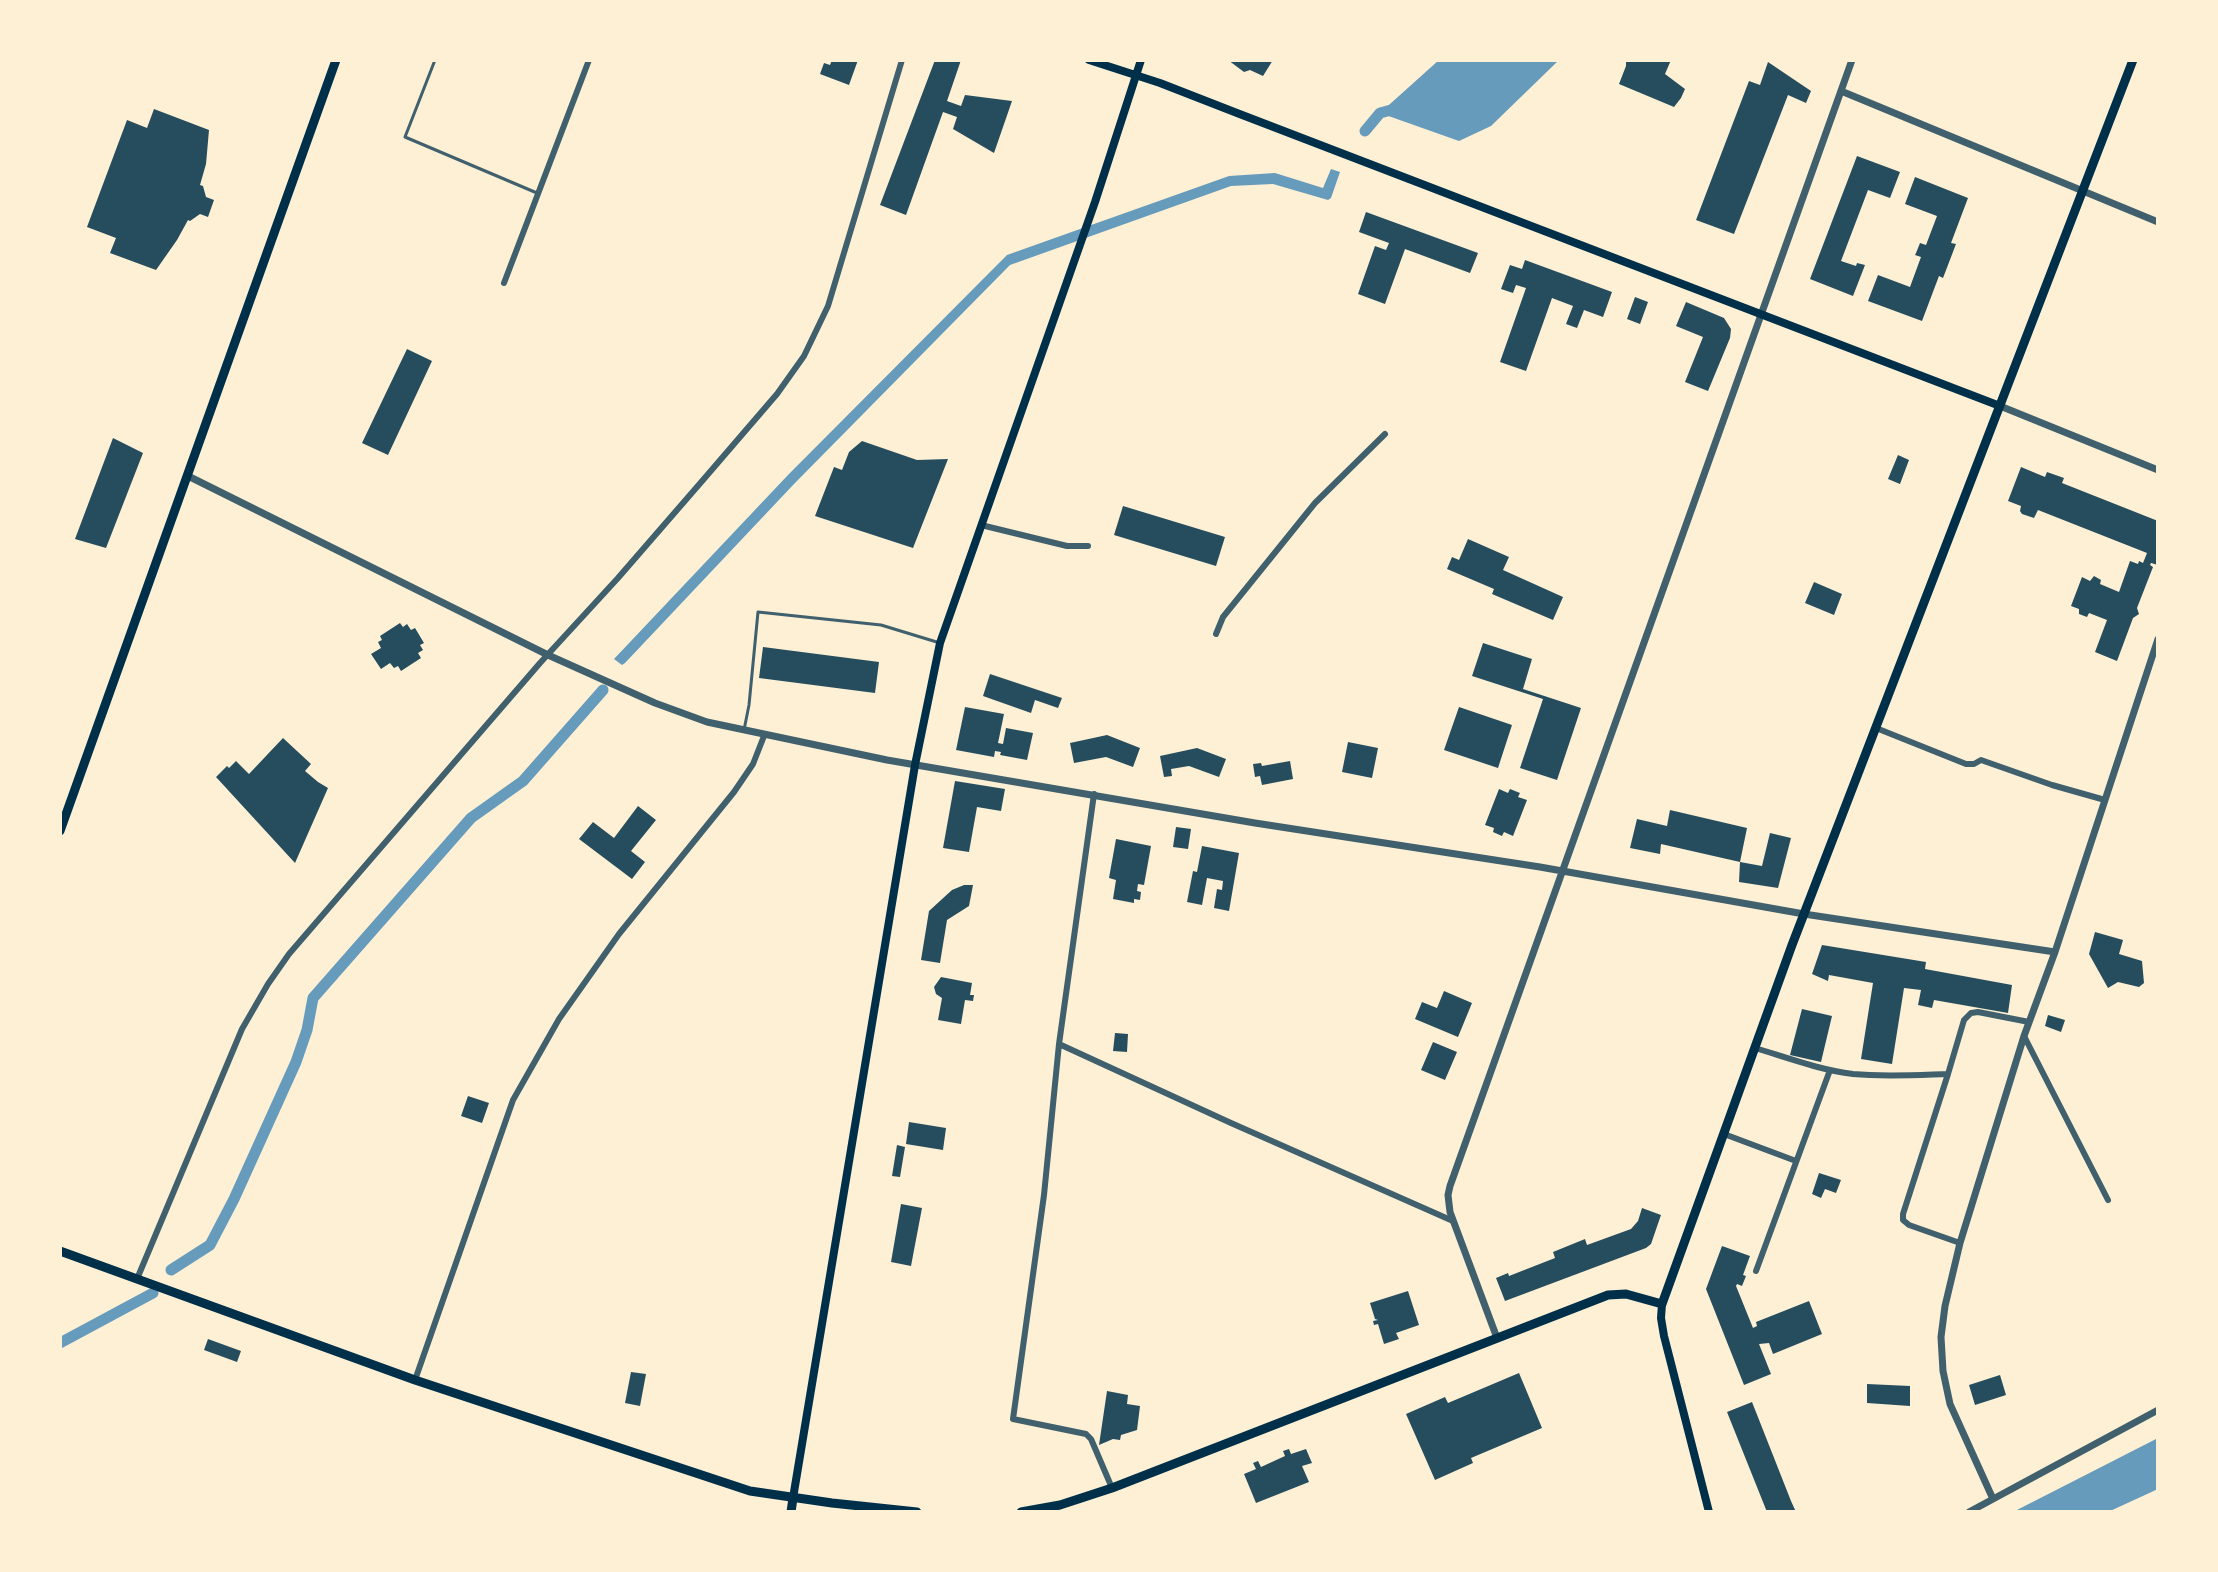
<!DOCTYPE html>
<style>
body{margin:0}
#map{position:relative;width:2218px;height:1572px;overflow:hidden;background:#fdf0d5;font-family:Helvetica,sans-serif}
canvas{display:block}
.frame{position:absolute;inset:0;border:62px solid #fdf0d5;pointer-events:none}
</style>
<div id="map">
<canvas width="2218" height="1572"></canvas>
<div class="frame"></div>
</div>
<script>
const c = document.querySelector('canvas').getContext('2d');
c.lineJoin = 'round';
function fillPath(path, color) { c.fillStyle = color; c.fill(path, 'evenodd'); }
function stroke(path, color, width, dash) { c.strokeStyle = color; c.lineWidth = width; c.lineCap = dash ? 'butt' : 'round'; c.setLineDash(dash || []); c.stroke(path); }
fillPath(new Path2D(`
 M1439,60H1559L1491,126L1459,141L1380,113Z
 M1331,169L1340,172L1331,198L1328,200L1273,184L1231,186L1010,265L794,484L625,663L622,665L614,659L788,475L1007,255L1229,176L1275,173L1323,188Z
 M2158,1438V1489L2108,1512H2013Z`), '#669bbc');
stroke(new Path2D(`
 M1365,131L1380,113L1391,110
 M171,1270L210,1245L234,1199L296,1062L307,1030L313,998L471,818L523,781L603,690
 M60,1343L153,1293`), '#669bbc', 11);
fillPath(new Path2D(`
 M832,60H858L849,85L820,74L824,63L830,65Z
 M935,60H961L947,101L961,106L965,95L1012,101L994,153L953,129L957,117L943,112L906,215L880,205Z
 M1228,60H1273L1263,76L1250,70L1244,72Z
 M1626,60H1671L1665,74L1685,89L1681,98L1674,107L1619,84L1626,66Z
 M1768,62L1811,91L1806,103L1788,95L1734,234L1696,220L1749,81L1760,85Z
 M154,109L209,130L206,164L200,185L203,186L206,197L214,200L208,217L200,214L190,221L188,220L177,240L156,270L110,253L116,238L87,227L127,120L147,128Z
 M1857,156L1900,172L1890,198L1868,190L1841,261L1856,266L1857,263L1865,265L1853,296L1810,279Z
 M1915,177L1968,198L1951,243L1956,244L1943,278L1939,276L1922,321L1868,301L1878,275L1910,287L1921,257L1915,255L1916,253L1920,243L1926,245L1937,216L1905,204Z
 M1366,212L1478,253L1470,273L1405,249L1385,304L1358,294L1375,246L1386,250L1389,243L1359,232Z
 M1525,260L1612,292L1603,317L1584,310L1577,328L1566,324L1573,306L1552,298L1526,371L1500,362L1526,288L1516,285L1513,293L1501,289L1510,265L1522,269Z
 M1635,297L1648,302L1640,324L1627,319Z
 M1686,302L1724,318L1731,329L1730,338L1708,391L1685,382L1703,337L1676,326Z
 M407,349L432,361L388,455L362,443Z
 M113,438L143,453L106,548L75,539Z
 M862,441L917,460L948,459L913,548L815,516L834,467L842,470L849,452Z
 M1898,455L1909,460L1900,484L1888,479Z
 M2021,467L2045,477L2047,472L2064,478L2062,483L2158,521V565L2151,563L2150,565L2153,567L2137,608L2139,614L2133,618L2117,661L2095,652L2107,620L2089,613L2087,617L2079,614V609L2071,606L2082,577L2090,581L2094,576L2101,580L2100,584L2119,592L2130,561L2138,564L2139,561L2143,563L2147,553L2038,510L2034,518L2022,514L2020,511L2021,506L2008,501Z
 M1123,506L1225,537L1216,566L1114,535Z
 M1468,539L1509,557L1503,570L1563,597L1553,620L1492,594L1494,589L1447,569L1452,557L1459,560Z
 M1814,582L1842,594L1834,615L1805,603Z
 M400,623L403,627L407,624L411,630L415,628L424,643L420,645L423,650L418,653L421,658L401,671L398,666L394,668L390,663L381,669L371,654L381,648L378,642L382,640L380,636Z
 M1483,643L1532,659L1523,689L1581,708L1557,780L1520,768L1543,699L1472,676Z
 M763,647L879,662L875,693L759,678Z
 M990,674L1062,698L1058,708L1035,700L1031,713L983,696Z
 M965,707L1004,714L998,743L1003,744L1006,728L1033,733L1027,760L1000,755L1001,752L995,751L994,757L956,750Z
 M1459,707L1512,725L1498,768L1444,750Z
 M1107,735L1140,748L1133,767L1106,757L1074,763L1070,743Z
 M283,738L311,764L305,771L318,782L328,788L295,863L216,777L227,766L229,768L236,761L249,774Z
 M1348,742L1378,748L1372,778L1342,772Z
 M1197,748L1226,759L1219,777L1189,766L1171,769L1172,776L1164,777L1160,756Z
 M1290,761L1293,779L1262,785L1260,776L1255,777L1253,764L1261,763L1262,766Z
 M955,781L1005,789L1001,811L977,807L969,852L943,848Z
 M1499,789L1508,793L1510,789L1520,793L1518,797L1527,800L1513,836L1504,832L1502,836L1493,832L1494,828L1485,825Z
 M638,806L656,820L631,851L645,862L632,879L579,839L593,822L614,838Z
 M1670,810L1747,828L1740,862L1762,866L1770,833L1791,838L1778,888L1739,882L1740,862L1661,844L1660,854L1630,848L1637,819L1667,826Z
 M1176,827L1191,829L1188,849L1173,847Z
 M1116,839L1151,846L1144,885L1138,884L1137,891L1141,892L1140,900L1134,899V903L1113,899L1116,880L1109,878Z
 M1202,846L1239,853L1229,911L1214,908L1217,889L1222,890L1223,881L1207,878L1202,905L1187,902L1193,871L1197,872Z
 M964,885H973L969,906L947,920L940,963L921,960L929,911L952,890Z
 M2095,932L2123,940L2119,954L2142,961L2144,983L2139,987L2118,982L2108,988L2089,954Z
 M1822,945L1926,962L1925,969L2012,985L2008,1013L1934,1000L1932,1008L1918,1005L1921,990L1904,988L1892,1064L1861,1059L1873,983L1829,975L1828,981L1812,974Z
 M941,977L972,983L970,995H974L973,1001L965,1000L961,1024L938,1020L942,998L936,994L934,987Z
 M1444,991L1472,1003L1458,1037L1415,1019L1422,1002L1437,1008Z
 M1802,1009L1832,1016L1821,1062L1790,1055Z
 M2048,1015L2065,1020L2061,1032L2045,1026Z
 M1115,1033L1128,1034L1127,1052L1113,1051Z
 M1433,1042L1457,1052L1445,1080L1421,1070Z
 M468,1096L489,1103L482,1123L461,1116Z
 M909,1122L946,1128L943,1150L906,1144Z
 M897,1145L905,1147L900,1177L892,1176Z
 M1819,1173L1841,1180L1836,1193L1825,1189L1821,1198L1812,1194Z
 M901,1204L922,1208L911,1266L891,1262Z
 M1642,1208L1661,1215L1651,1244L1646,1248L1505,1301L1496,1278L1508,1273L1509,1276L1555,1258L1553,1252L1585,1239L1587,1245L1631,1229L1638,1221Z
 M1722,1246L1750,1256L1743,1275L1746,1276L1742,1286L1737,1284L1736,1286L1753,1328L1757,1326L1756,1322L1809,1301L1822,1334L1773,1354L1769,1343L1759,1344L1771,1374L1744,1385L1706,1289Z
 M1408,1291L1419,1325L1396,1333L1399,1339L1384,1344L1378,1324L1374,1325L1373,1321L1378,1320L1375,1319L1370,1303Z
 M208,1339L241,1351L237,1362L204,1350Z
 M631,1372L646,1374L640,1406L625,1403Z
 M1519,1373L1542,1428L1471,1458L1473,1463L1435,1480L1406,1414L1445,1397L1448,1403Z
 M2000,1375L2006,1395L1975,1405L1969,1385Z
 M1867,1384L1910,1386V1406L1867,1403Z
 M1107,1391L1128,1395L1127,1404L1140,1406L1137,1430L1121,1435L1120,1440L1113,1439L1099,1445Z
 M1752,1402L1791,1501L1796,1512H1767L1727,1412Z
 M1289,1449L1291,1454L1306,1449L1312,1463L1302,1466L1309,1482L1256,1503L1244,1474L1256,1469L1253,1463L1258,1461L1261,1467L1285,1456L1283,1451Z`), '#264d5e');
stroke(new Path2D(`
 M435,60L405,137L537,193
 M744,730L749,705L758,612L881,625L940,643`), '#3f606c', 3);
stroke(new Path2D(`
 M504,283L589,60
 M981,525L1067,546H1088
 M1216,634L1223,617L1315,503L1385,434
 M1876,728L1966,764H1974L1981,760L2052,785L2105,800
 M1094,794L1059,1044L1044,1195L1013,1419L1086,1434L1091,1439L1112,1488
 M2024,1036L2108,1200
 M1059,1044L1231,1123L1453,1221
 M1755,1048C1788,1058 1820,1070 1853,1074C1884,1077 1917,1075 1948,1074L1964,1020L1971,1013L1978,1012L2029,1022
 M1948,1074L1903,1214V1220L1909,1225L1960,1243
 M1724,1134L1796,1161
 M1756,1271L1830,1070
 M137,1279L242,1029L268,984L289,954L540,663L618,578L703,480L777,394L804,356L828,306L902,60
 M415,1380L513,1100L559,1019L619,934L734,792L753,764L764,736`), '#3f606c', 6);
stroke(new Path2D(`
 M1841,91L2158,222
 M2000,406L2158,470
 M188,476L548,655L655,703L707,722L887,760L1255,823L1540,867L1804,914L2055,952
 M1497,1338L1450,1212L1448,1195L1450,1186L1852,60
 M1993,1499L1950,1404L1943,1371L1941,1337L1945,1306L1960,1243L2024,1036L2055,952L2158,639
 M1969,1512L2158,1410`), '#3f606c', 7);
stroke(new Path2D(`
 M1089,60L1160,83L1237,113L2000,406
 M1662,1304L1661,1318L1664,1336L1709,1512
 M793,1498L915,765L940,643L1095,202L1141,60`), '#003049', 8);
stroke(new Path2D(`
 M60,831L336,60
 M60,1251L415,1380L750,1491L832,1503L917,1512
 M791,1512L793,1498
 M1021,1512L1060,1505L1112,1488L1608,1295L1626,1294L1662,1304L1792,945L2133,60`), '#003049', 9);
</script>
